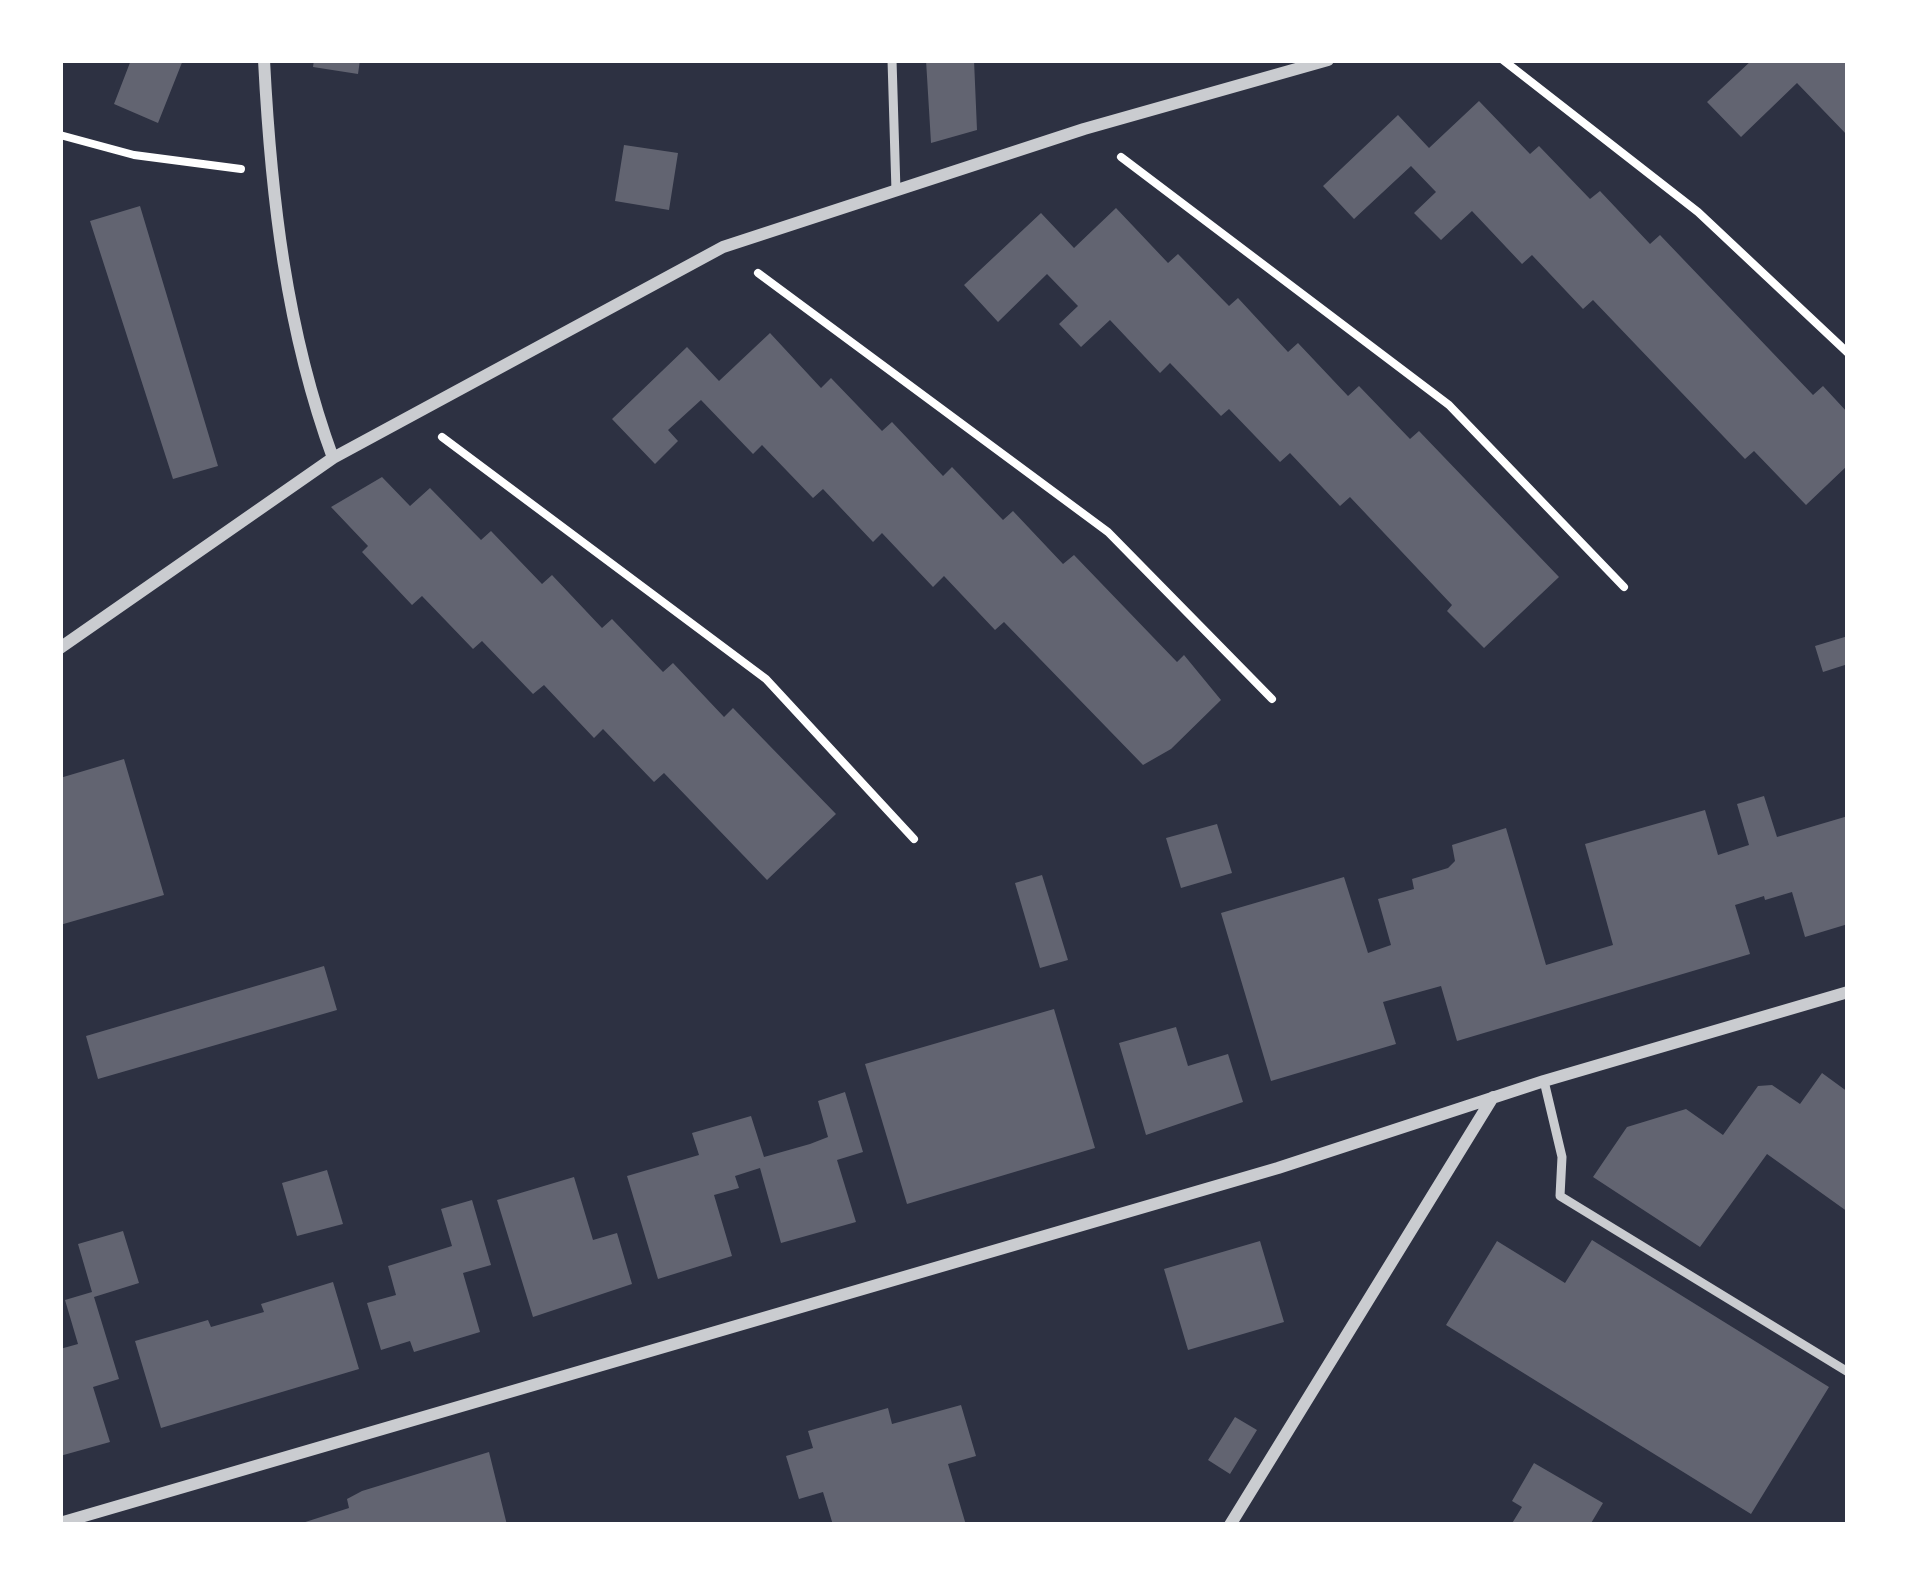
<!DOCTYPE html>
<style>
body{margin:0}
#map{position:relative;width:1908px;height:1585px;overflow:hidden;background:#2d3142;font-family:"Work Sans",sans-serif}
canvas{display:block}
.frame{position:absolute;inset:0;border:63px solid #fff;pointer-events:none}
</style>
<div id="map">
<canvas width="1908" height="1585"></canvas>
<div class="frame"></div>
</div>
<script>
const c = document.querySelector('canvas').getContext('2d');
c.lineJoin = 'round';
function fillPath(path, color) { c.fillStyle = color; c.fill(path, 'evenodd'); }
function stroke(path, color, width, dash) { c.strokeStyle = color; c.lineWidth = width; c.lineCap = dash ? 'butt' : 'round'; c.setLineDash(dash || []); c.stroke(path); }
fillPath(new Path2D(`
 M131,60H183L158,123L114,104Z
 M314,60H360L358,74L313,67Z
 M926,60H974L977,130L931,143Z
 M1752,60H1848V136L1797,83L1741,137L1707,102Z
 M1479,101L1530,154L1539,146L1590,199L1600,191L1650,244L1660,235L1813,395L1823,386L1848,413V465L1806,505L1754,451L1745,459L1593,300L1583,309L1532,255L1522,264L1472,211L1441,240L1414,213L1436,192L1411,166L1354,219L1323,186L1398,115L1429,148Z
 M624,145L678,153L669,210L615,201Z
 M140,206L218,466L173,479L90,221Z
 M1116,208L1168,263L1178,254L1229,306L1238,298L1288,352L1298,343L1348,396L1359,386L1410,439L1419,431L1559,577L1484,648L1447,611L1452,605L1350,497L1340,506L1290,453L1280,462L1229,409L1221,416L1170,363L1160,373L1110,320L1081,347L1059,324L1078,306L1047,274L998,322L964,285L1041,213L1074,248Z
 M770,333L821,388L831,378L882,431L892,422L943,476L952,467L1003,520L1013,511L1063,564L1074,555L1177,662L1184,655L1221,700L1171,749L1143,765L1004,622L995,630L944,576L933,587L882,533L873,542L823,489L813,498L762,445L753,454L701,400L668,430L678,441L655,464L612,419L687,347L719,381Z
 M382,477L410,506L430,488L481,540L491,531L542,584L552,575L602,628L612,619L663,672L673,663L724,717L733,708L836,814L767,880L664,773L654,782L603,729L594,738L544,685L533,694L482,641L473,649L422,596L412,605L362,552L368,546L331,507Z
 M1848,636V664L1823,672L1815,646Z
 M124,759L164,895L60,925V778Z
 M1764,796L1777,837L1848,816V924L1805,937L1792,892L1765,900L1764,896L1735,905L1750,954L1457,1041L1441,986L1383,1002L1396,1044L1271,1081L1221,913L1344,877L1368,953L1391,945L1378,899L1414,889L1412,879L1448,868L1455,861L1452,845L1506,828L1546,965L1613,945L1585,844L1705,810L1718,855L1749,845L1737,804Z
 M1217,824L1232,873L1181,888L1166,838Z
 M1042,875L1068,960L1040,968L1015,883Z
 M324,966L337,1010L98,1079L86,1036Z
 M1054,1009L1095,1148L907,1204L865,1064Z
 M1176,1027L1188,1066L1228,1054L1243,1102L1146,1135L1119,1043Z
 M1822,1073L1848,1092V1212L1767,1154L1700,1247L1593,1177L1627,1127L1686,1109L1723,1135L1758,1086L1772,1085L1800,1104Z
 M845,1092L863,1152L837,1160L856,1222L781,1243L760,1168L735,1176L739,1188L714,1195L732,1256L658,1279L627,1176L699,1155L692,1133L751,1116L764,1157L810,1144L828,1137L818,1101Z
 M327,1170L343,1224L297,1236L282,1183Z
 M574,1177L593,1240L617,1233L632,1284L533,1317L497,1200Z
 M472,1200L491,1265L463,1273L480,1332L414,1352L410,1341L381,1350L367,1303L396,1295L388,1266L452,1246L441,1209Z
 M123,1231L139,1283L94,1297L119,1379L93,1387L110,1442L60,1456V1349L78,1344L65,1300L92,1292L78,1244Z
 M1592,1240L1829,1387L1751,1514L1446,1325L1497,1241L1565,1283Z
 M1260,1241L1284,1322L1188,1350L1164,1269Z
 M333,1282L359,1369L161,1428L135,1341L208,1320L211,1327L264,1312L261,1304Z
 M961,1405L976,1456L948,1464L966,1525H833L823,1492L799,1499L786,1456L813,1448L808,1431L888,1408L892,1424Z
 M1235,1417L1257,1430L1230,1474L1208,1460Z
 M489,1452L507,1525H296L349,1508L347,1499L362,1491Z
 M1534,1463L1603,1503L1590,1525H1511L1522,1507L1512,1501Z`), '#626471');
stroke(new Path2D(`
 M1503,60L1698,212L1848,353
 M60,135L134,155L241,169
 M1121,157L1449,405L1624,587
 M758,273L1108,532L1272,699
 M442,437L766,679L914,839`), '#fff', 8);
stroke(new Path2D(`
 M892,60L896,191
 M1544,1081L1562,1157L1560,1196L1848,1372`), '#caccd0', 9);
stroke(new Path2D(`
 M264,60C271,196 286,330 333,458
 M60,648L333,458L723,247L1084,129L1328,60
 M60,1523L1278,1168L1544,1081L1848,992
 M1230,1525L1493,1097`), '#caccd0', 12);
</script>
